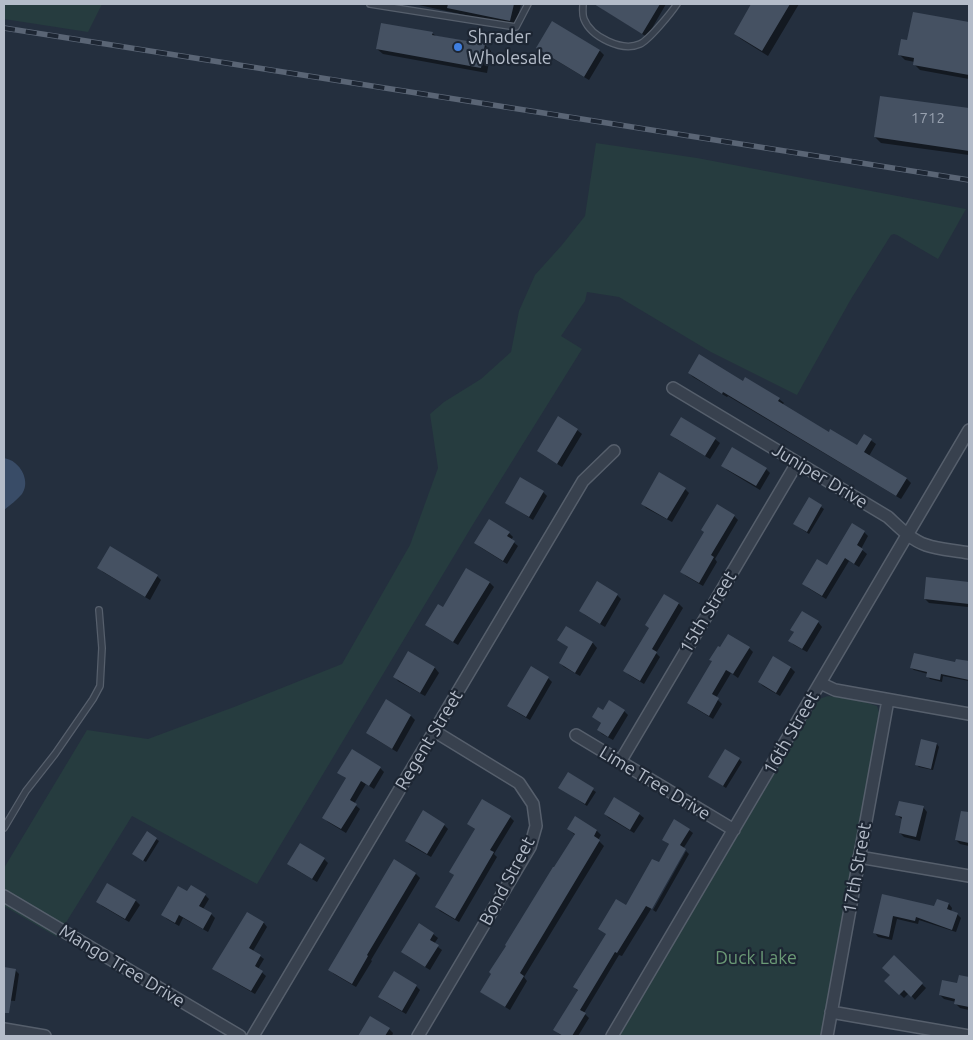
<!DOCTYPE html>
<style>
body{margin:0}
#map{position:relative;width:973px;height:1040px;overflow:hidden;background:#242f3e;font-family:Ubuntu,sans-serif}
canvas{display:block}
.frame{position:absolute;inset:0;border:5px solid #b4bcc9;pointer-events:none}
</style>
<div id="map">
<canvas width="973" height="1040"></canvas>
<div class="frame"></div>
</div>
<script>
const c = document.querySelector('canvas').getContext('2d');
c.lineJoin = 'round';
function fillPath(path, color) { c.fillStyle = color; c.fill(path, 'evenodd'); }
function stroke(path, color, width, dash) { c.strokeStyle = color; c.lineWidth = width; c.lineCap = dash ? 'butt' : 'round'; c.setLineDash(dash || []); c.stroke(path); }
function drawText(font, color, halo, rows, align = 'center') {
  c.font = font + ' Ubuntu,sans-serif'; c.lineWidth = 4.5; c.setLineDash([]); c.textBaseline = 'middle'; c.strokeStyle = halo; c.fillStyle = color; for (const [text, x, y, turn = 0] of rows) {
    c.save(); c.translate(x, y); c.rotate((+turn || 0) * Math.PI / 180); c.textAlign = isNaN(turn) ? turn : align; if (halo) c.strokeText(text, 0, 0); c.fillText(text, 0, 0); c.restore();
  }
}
fillPath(new Path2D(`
 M4,4H102L88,32L4,19Z
 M596,143L697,158L966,209L938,259L897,235L894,234L891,235L851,299L797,395L711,352L619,297L587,292L585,301L561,336L582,349L475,521L257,884L132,816L57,937L4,906V868L87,730L148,739L234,707L342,664L410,545L438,468L430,414L444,402L481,379L511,352L519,311L535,275L562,245L585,216Z
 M828,696L855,699L877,706L880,715L821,1036H618L819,699Z`), '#263c3f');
fillPath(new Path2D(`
 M4,458C7,459 12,460 15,463C24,470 29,484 22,494C17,500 10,505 4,510Z`), '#394c67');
fillPath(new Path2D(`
 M414,4H521L516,26Z
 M601,4H666L647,37L604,10L599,6Z
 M753,4H799L768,56L741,39L735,34Z
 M914,13L969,23V79L920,70L914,64L915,62L905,60L899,54L908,41Z
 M553,23L600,51L604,55L589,80L542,52L538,48Z
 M432,33L436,36L485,45L491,51L487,73L383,54L377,49Z
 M881,97L969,110V155L881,143L875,137Z
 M689,373L744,383L779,399L784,403L782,405L830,433L858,447L865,436L876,444L869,456L907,479L911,483L901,499L728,396L727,397L693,377Z
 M681,419L715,439L720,443L710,459L676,439L672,435Z
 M577,430L582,434L562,467L543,455L538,451Z
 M723,465L766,469L770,473L760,490L727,470Z
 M685,489L689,493L672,522L646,508L642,503Z
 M543,492L547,496L533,520L511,506L507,502Z
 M809,499L824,509L809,534L794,524Z
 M734,516L738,520L715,559L717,562L703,586L686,576L682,572Z
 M864,532L868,536L861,549L867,554L859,567L849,561L826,599L808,588L804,584L827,567Z
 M509,533L513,537L511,540L518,546L507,564L480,547L476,543Z
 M110,548L157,576L161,580L150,600L103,572L99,568Z
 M467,569L490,583L494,587L458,645L431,629L427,625L443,609Z
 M960,590L969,592V610L968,609V607L929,603L925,599Z
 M617,595L621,599L605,627L585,615L581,611Z
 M665,595L679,604L683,608L656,653L660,657L644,684L629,675L625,671L650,629Z
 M802,613L818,622L822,627L807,652L794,645L790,641L795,633L792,630Z
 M566,628L593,643L597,648L580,676L564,667L560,663L569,648L559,640Z
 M749,648L753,652L738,678L731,673L716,698L722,704L713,719L693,707L688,703Z
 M408,653L435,668L439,673L425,696L398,681L394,676Z
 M773,658L791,668L795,672L780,696L763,686L759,682Z
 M957,660L969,663V681L943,676L942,682L930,679L928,677V674L914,670L911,668L956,664Z
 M548,678L552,682L530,720L513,710L509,706Z
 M624,711L628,715L613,740L602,734L598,730L602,724L593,717L603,712Z
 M411,716L415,720L397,752L372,737L367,732Z
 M922,741L937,744L939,747L933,770L919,767L916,764Z
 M739,759L742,762L726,788L712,779Z
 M380,768L384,772L374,789L366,784L354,804L360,809L346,833L328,822L324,818L347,779L339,773Z
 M568,774L596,792L587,806L560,788Z
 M614,799L639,814L644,818L634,833L609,818L605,814Z
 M923,807L927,812L920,841L904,837L900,833L903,820L897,815Z
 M962,812L969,814V846L960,844L956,840Z
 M510,817L514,821L494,854L497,857L459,922L440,911L436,907L455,876L451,872L476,830L468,824Z
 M576,818L597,831L601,835L598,840L604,846L524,977L527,981L510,1010L486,995L575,835L568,829Z
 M444,825L448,829L431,857L410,845L406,841Z
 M689,830L693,833L683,849L684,850L651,909L622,956L619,955L584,1013L589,1018L578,1036H563L559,1034L555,1030L578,991L574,987L607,934L600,929L627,907L659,864L670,845L663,840Z
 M147,833L159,841L146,862L136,856Z
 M686,851L689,854L656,912L653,910Z
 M324,859L328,863L317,882L293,868L289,864Z
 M416,874L420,878L371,960L372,961L356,987L334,974L329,969Z
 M108,884L136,901L140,905L129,922L102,906L98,901Z
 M188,893L205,895L209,899L203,909L211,914L215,918L208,932L183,918L179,926L167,919L163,915Z
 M883,896L935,907L938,900L949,904L952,908L951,912L957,914L961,918L956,932L919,920L918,924L897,919L892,940L878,937L875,933Z
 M247,914L264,923L267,927L253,951L264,959L258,969L266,976L255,994L217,972L214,969Z
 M433,934L438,938L434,944L442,950L430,970L407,956L403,952Z
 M894,957L926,988L915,1000L909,993L904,998L886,981L891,975Z
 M4,969L15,970L19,974L15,1001L4,1000Z
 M960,976L969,978V1010L960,1008L956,1004V1002L944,999L940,995L958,984Z
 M416,986L420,990L406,1014L384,1001L380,997Z
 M371,1018L389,1029L393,1033L392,1036H360Z`), '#0007');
fillPath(new Path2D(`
 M448,4H514L510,21L447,8Z
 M594,4H660L642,34Z
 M751,4H790L762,51L734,34Z
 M913,12L969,22V75L913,65L914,58L898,55L901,39L907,40Z
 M552,21L600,50L584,77L536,48Z
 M381,23L433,32L432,35L485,44L481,68L376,49Z
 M880,96L969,108V151L874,137Z
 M699,354L743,381L745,377L780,398L778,401L829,432L830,429L857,445L864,434L872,439L864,452L907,478L896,496L723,392L722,394L688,373Z
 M558,416L578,429L557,464L537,451Z
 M681,417L716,438L705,456L670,435Z
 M732,447L767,468L756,486L721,466Z
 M659,472L686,488L667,519L641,504Z
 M520,477L544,491L529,517L505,503Z
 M809,497L822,505L807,532L793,524Z
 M717,504L735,515L711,555L714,557L699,583L680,572L704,532L701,530Z
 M489,519L510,532L507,536L515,541L503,561L474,543Z
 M852,523L865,531L857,545L863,549L854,564L845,558L822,596L802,584L817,559L827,565Z
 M110,546L158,575L145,597L97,568Z
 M466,568L490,582L453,642L425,625L438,604L443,607Z
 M926,577L969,582V604L924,599Z
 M597,581L618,594L600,624L579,611Z
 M664,594L679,603L652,649L657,652L640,681L623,671L649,628L645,625Z
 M802,611L819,621L802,649L788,641L794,632L790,630Z
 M566,626L593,642L575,673L559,663L568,647L557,640Z
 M728,634L750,647L733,674L726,670L712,694L719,698L709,716L687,703L712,661L709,660L718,646L720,647Z
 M408,651L435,667L420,693L393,677Z
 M914,653L955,662L956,659L969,661V680L941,674L940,680L926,677L927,672L910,668Z
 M773,656L791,667L776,693L758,682Z
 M531,666L549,677L526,717L507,706Z
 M386,699L411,715L392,749L366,733Z
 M609,700L625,710L608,737L597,730L601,723L592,717L598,707L603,710Z
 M921,739L937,743L931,769L915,765Z
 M352,749L381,767L369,786L361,781L350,800L357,804L341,829L322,818L346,778L337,773Z
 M725,749L740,758L723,786L708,777Z
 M568,772L594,788L585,804L558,788Z
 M614,797L640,813L630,830L604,814Z
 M482,799L511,816L490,850L494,852L455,919L435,907L454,875L449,872L475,829L467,824Z
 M899,801L924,806L916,837L899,833L902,817L895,815Z
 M423,810L445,824L427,854L405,841Z
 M961,811L969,812V843L955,840Z
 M575,816L597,830L594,836L600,840L520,973L524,976L505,1007L480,992L491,974L489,972L506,946L505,945L553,867H554L575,834L567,829Z
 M674,819L690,829L680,845L686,849L652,909L646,906L617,953L615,952L580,1010L586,1013L572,1036H563L553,1030L578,990L573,987L606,934L598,929L616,899L626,905L652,859L659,862L669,844L662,840Z
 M147,831L157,838L143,861L132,854Z
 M300,843L325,858L312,879L287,864Z
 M394,859L416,873L367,955L368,956L352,984L328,970Z
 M107,883L136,900L125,919L96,902Z
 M191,885L206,894L199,906L212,913L203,929L179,915L175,923L161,915L178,886L187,891Z
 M882,894L934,906L937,899L949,903L947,909L958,913L952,930L916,917L915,921L893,916L889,937L873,933Z
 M247,912L264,922L249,948L261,955L255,966L263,971L251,991L212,969Z
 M419,923L434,933L430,940L439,945L425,967L401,952Z
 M894,955L923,983L911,997L904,990L899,995L884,981L890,975L882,968Z
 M4,967L16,969L9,1013H4Z
 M394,971L417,985L402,1011L378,997Z
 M959,975L969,977V1007L954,1004L955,999L939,995L942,980L957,983Z
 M370,1016L390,1028L385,1036H358Z`), '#455162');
const service = new Path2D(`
 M370,4L516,27L528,4
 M583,4C583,9 582,14 584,19C591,37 622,52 640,44C649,40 671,13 677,4
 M4,828L26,791L55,754L93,699L100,686L102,648L99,610`);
const minor = new Path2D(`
 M673,388L888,517C899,527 911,540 926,545C940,550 955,550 969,553
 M820,683L835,690L969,714
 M576,735L734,830
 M620,762L797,463
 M859,857L969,876
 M4,896L240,1036
 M831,1012L969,1036
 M4,1029L45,1036
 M253,1036L583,481L614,451
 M418,1036L530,847L536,826L533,804L519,783L434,731
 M612,1036L969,430
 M827,1036L888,700`);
stroke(service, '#565f6c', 8);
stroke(minor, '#565f6c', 14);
stroke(service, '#38414e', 5.5);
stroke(minor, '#38414e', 11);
const rail = new Path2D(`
 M4,28L969,180`);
stroke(rail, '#5a6575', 5.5);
stroke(rail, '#1d2633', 4, [11]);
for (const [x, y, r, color] of [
 [458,47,5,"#3f7fe0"]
]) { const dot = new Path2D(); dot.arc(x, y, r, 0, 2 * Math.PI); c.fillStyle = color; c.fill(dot); stroke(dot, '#1d2633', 2); }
drawText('15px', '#98a1af', null, [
 ["1712",928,118]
]);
drawText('18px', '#b4bcc9', '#1d2633', [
 ["Shrader",468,37],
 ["Wholesale",468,58]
], 'left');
drawText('18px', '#b4bcc9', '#1d2633', [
 ["Juniper Drive",820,476,31],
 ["15th Street",708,612,-59],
 ["16th Street",791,733,-60],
 ["Regent Street",429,740,-59],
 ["Lime Tree Drive",655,783,31],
 ["17th Street",857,868,-80],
 ["Bond Street",507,881,-62],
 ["Mango Tree Drive",122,966,31]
]);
drawText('18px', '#6b9a76', '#1d2633', [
 ["Duck Lake",756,958]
]);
</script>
